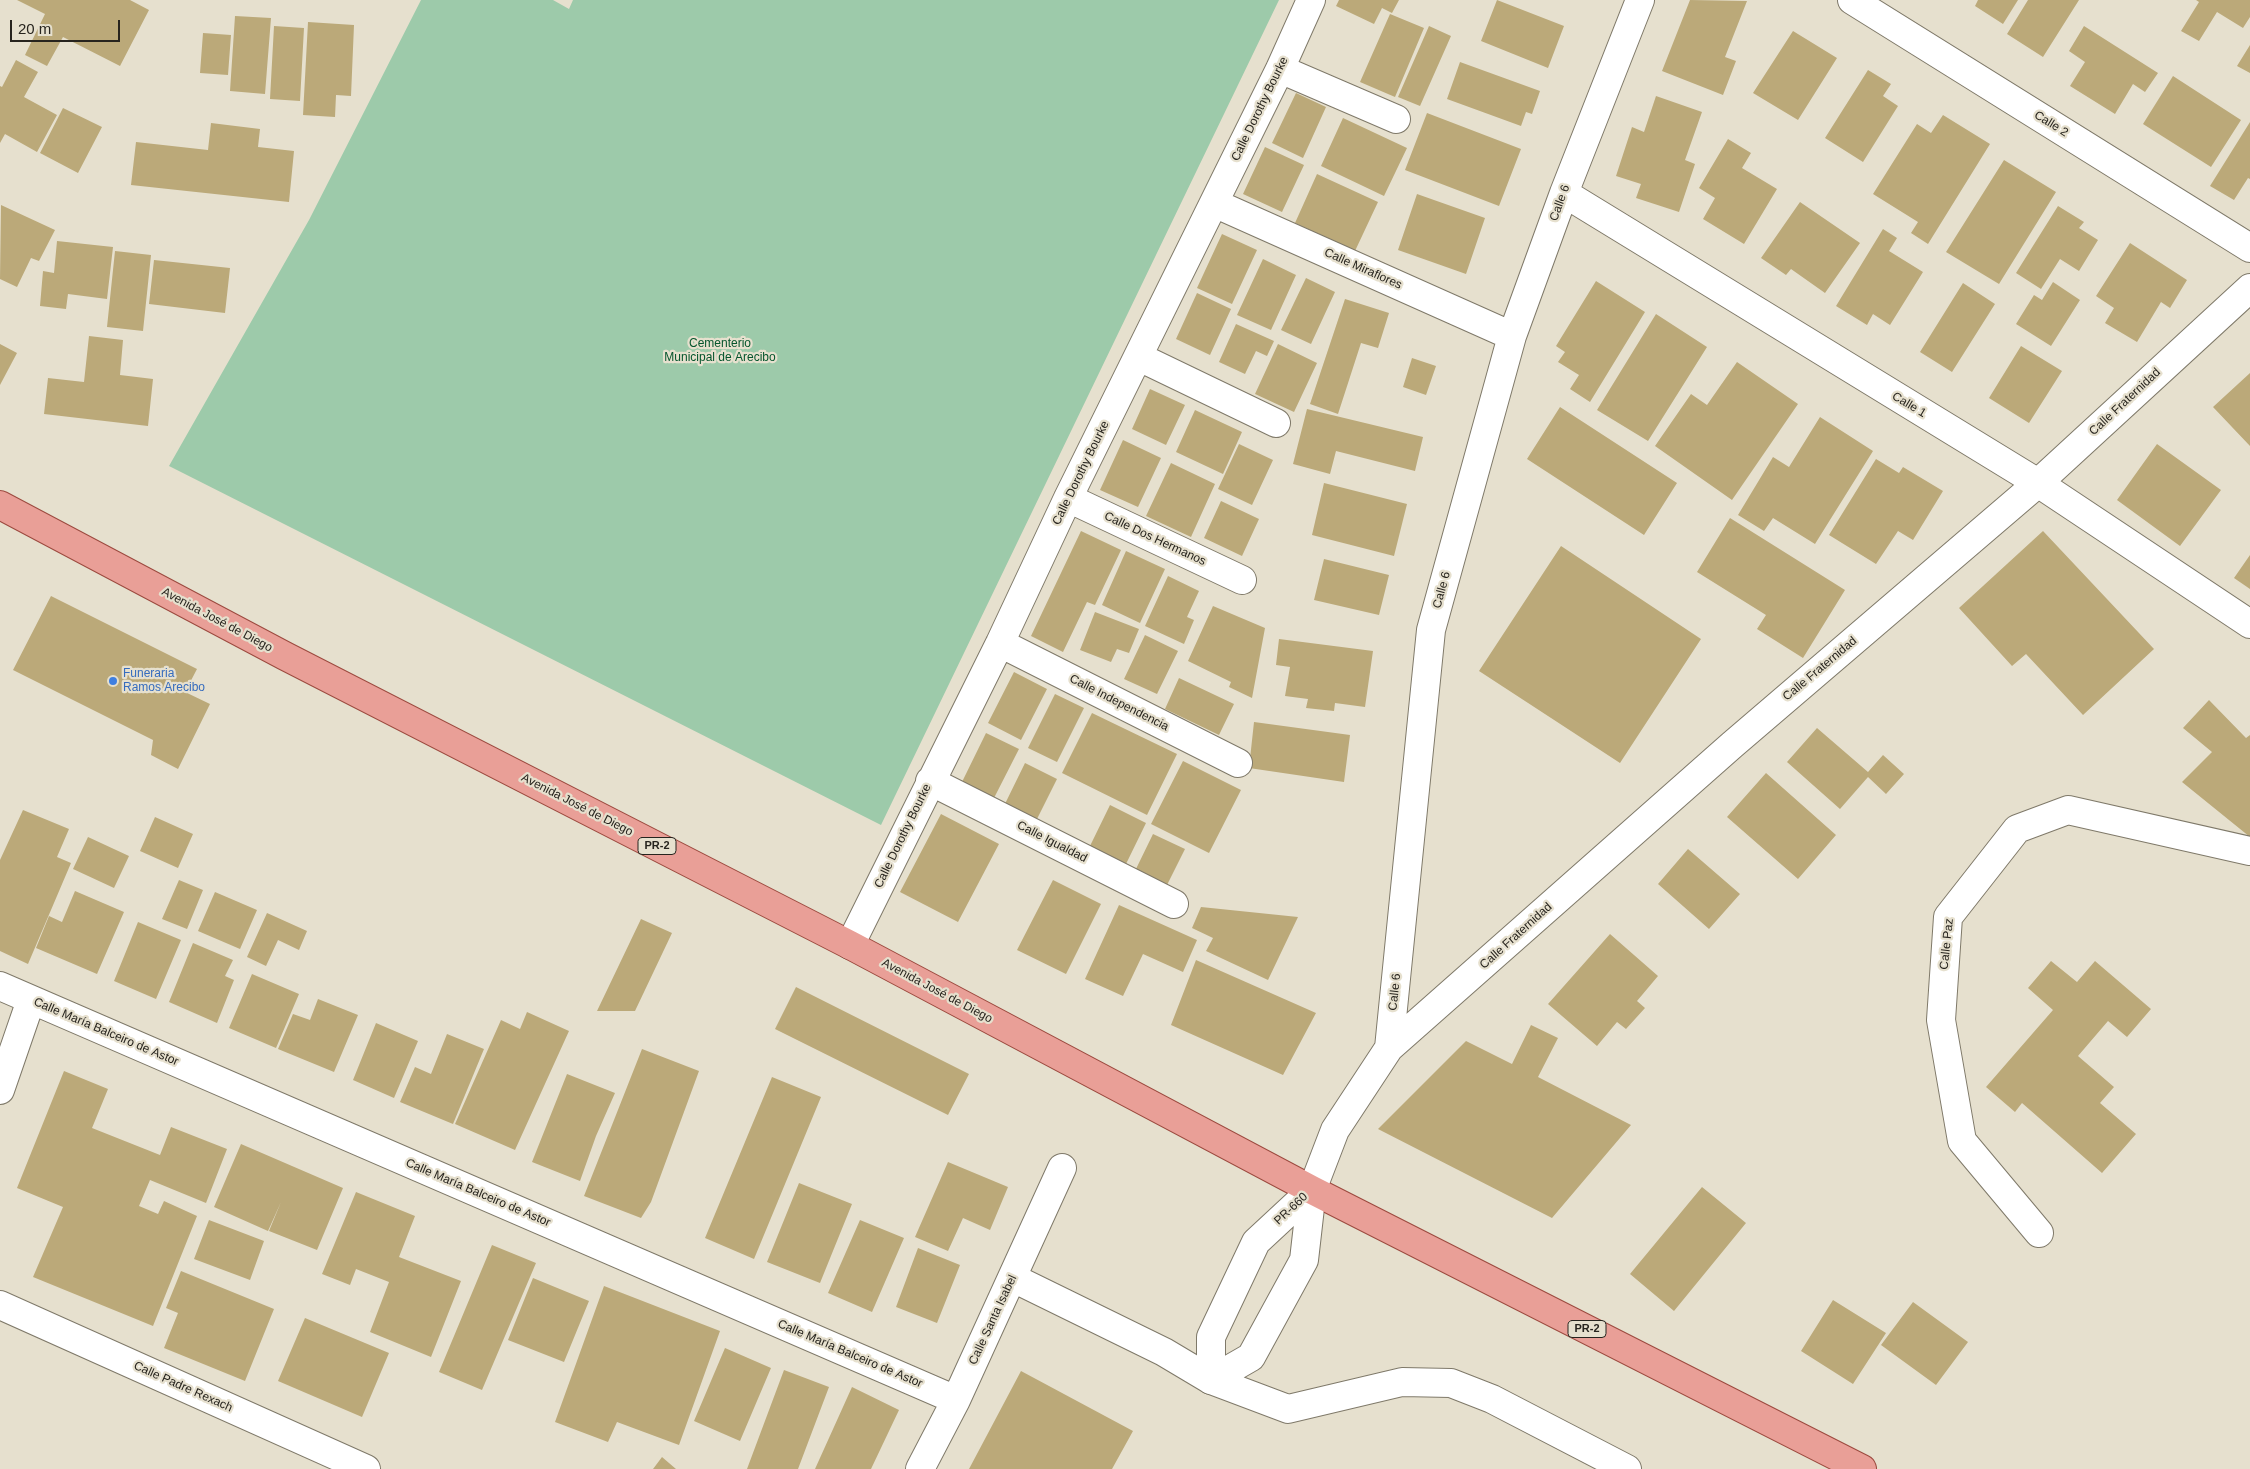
<!DOCTYPE html>
<meta charset="utf-8">
<style>
body{margin:0}
#map{position:relative;width:2250px;height:1469px;overflow:hidden;background:#e6e0ce;font-family:Helvetica,sans-serif}
canvas{display:block}
.scale{position:absolute;left:10px;top:20px;width:110px;height:22px;box-sizing:border-box;border:2px solid #27241e;border-top:0;padding-left:6px;font-size:15px;line-height:18px;white-space:nowrap;color:#27241e;-webkit-text-stroke:4px #e6e0ce;paint-order:stroke}
</style>
<div id="map">
<canvas width="2250" height="1469"></canvas>
<div class="scale">20 m</div>
</div>
<script>
const c = document.querySelector('canvas').getContext('2d');
c.lineJoin = 'round';
function fillPath(path, color) { c.fillStyle = color; c.fill(path, 'evenodd'); }
function stroke(path, color, width, dash) { c.strokeStyle = color; c.lineWidth = width; c.lineCap = dash ? 'butt' : 'round'; c.setLineDash(dash || []); c.stroke(path); }
function drawText(font, color, halo, rows, align = 'center') {
  c.font = font + ' Helvetica,sans-serif'; c.lineWidth = 4.5; c.setLineDash([]); c.textBaseline = 'middle'; c.strokeStyle = halo; c.fillStyle = color; for (const [text, x, y, turn = 0] of rows) {
    c.save(); c.translate(x, y); c.rotate((+turn || 0) * Math.PI / 180); c.textAlign = isNaN(turn) ? turn : align; if (halo) c.strokeText(text, 0, 0); c.fillText(text, 0, 0); c.restore();
  }
}
fillPath(new Path2D(`
 M421,0H553L569,9L573,0H1279L881,825L169,466L309,220Z`), '#9dcaaa');
fillPath(new Path2D(`
 M17,0H130L149,10L120,66L63,37L47,66L25,55L45,14Z
 M1339,0H1399L1392,13L1382,8L1374,24L1336,6Z
 M1497,0L1564,26L1548,68L1481,41Z
 M1690,0L1747,1L1725,57L1736,61L1723,95L1662,71Z
 M1978,0H2018L2003,24L1975,6Z
 M2028,0H2079L2043,57L2007,34Z
 M2196,0H2250V17L2243,28L2217,12L2199,41L2181,31L2199,2Z
 M1390,14L1424,28L1395,97L1360,82Z
 M235,16L271,18L265,94L230,91Z
 M308,22L354,25L351,96L336,95L335,117L303,115Z
 M274,26L304,28L300,101L270,99Z
 M1429,26L1451,36L1420,106L1398,97Z
 M2084,26L2158,73L2145,92L2133,84L2115,114L2070,86L2085,62L2069,51Z
 M1793,31L1837,58L1798,120L1753,93Z
 M203,33L231,35L228,75L200,73Z
 M2250,45V73L2237,66Z
 M16,60L38,72L24,97L57,115L37,152L5,134L0,143V86L2,87Z
 M1460,62L1540,91L1532,114L1526,112L1521,126L1447,99Z
 M1868,70L1891,84L1883,96L1898,106L1863,162L1825,138Z
 M2173,76L2241,120L2211,167L2143,124Z
 M1296,93L1326,107L1303,158L1272,143Z
 M1656,96L1702,112L1685,160L1695,164L1679,212L1636,198L1641,184L1616,176L1632,127L1644,132Z
 M63,108L102,127L78,173L40,153Z
 M1427,113L1521,149L1499,206L1405,170Z
 M1943,115L1990,144L1928,244L1911,233L1918,222L1873,194L1917,124L1931,133Z
 M1343,118L1407,148L1384,196L1321,166Z
 M2250,122V179L2248,178L2234,200L2210,186Z
 M211,123L260,129L258,147L294,151L289,202L131,185L136,142L208,150Z
 M1728,139L1751,153L1742,168L1777,189L1744,244L1703,219L1715,198L1699,188Z
 M1265,147L1304,165L1282,212L1243,194Z
 M2004,160L2056,192L1999,284L1946,252Z
 M1317,174L1378,202L1355,251L1295,223Z
 M1417,194L1485,218L1466,274L1398,250Z
 M1800,202L1860,243L1825,293L1791,269L1786,275L1761,258Z
 M1,205L55,230L39,261L31,258L17,287L0,279Z
 M2058,206L2084,222L2079,228L2098,240L2079,271L2060,259L2041,289L2016,273Z
 M1883,229L1897,238L1889,251L1923,272L1890,325L1873,314L1867,325L1836,306Z
 M1222,234L1257,250L1232,304L1197,288Z
 M57,241L113,247L107,299L68,294L66,309L40,306L43,271L54,273Z
 M2130,243L2187,280L2170,308L2161,302L2137,342L2105,323L2114,308L2096,296Z
 M115,251L151,255L143,331L107,327Z
 M1263,259L1296,275L1271,330L1237,315Z
 M154,260L230,268L225,313L149,304Z
 M1306,278L1335,292L1311,344L1281,330Z
 M1596,281L1645,312L1590,402L1570,389L1579,375L1558,362L1565,352L1556,346Z
 M2053,282L2080,300L2051,346L2016,324L2034,295L2042,300Z
 M1963,283L1995,304L1952,372L1920,352Z
 M1197,293L1231,309L1210,355L1176,339Z
 M1345,299L1389,313L1378,348L1361,343L1338,414L1310,404Z
 M1656,314L1707,347L1648,441L1597,410Z
 M1236,324L1274,341L1267,356L1256,351L1245,374L1219,362Z
 M89,336L123,340L120,375L153,379L148,426L44,414L48,378L84,382Z
 M0,344L17,353L0,385Z
 M1278,344L1317,363L1294,412L1255,394Z
 M2021,346L2062,371L2029,423L1989,398Z
 M1412,358L1436,366L1426,395L1403,387Z
 M1737,362L1798,404L1732,500L1655,446L1691,394L1707,405Z
 M2250,373V446L2213,407Z
 M1150,389L1185,405L1166,445L1132,429Z
 M1560,407L1677,483L1644,535L1527,459Z
 M1307,409L1423,437L1415,471L1336,451L1330,474L1293,464Z
 M1195,410L1242,432L1223,474L1176,452Z
 M1820,417L1873,451L1815,544L1773,518L1764,531L1738,515L1773,457L1789,467Z
 M1123,440L1161,458L1138,507L1100,490Z
 M1239,444L1273,460L1252,505L1218,489Z
 M2157,444L2221,490L2180,546L2117,500Z
 M1876,459L1899,473L1903,467L1943,491L1913,540L1898,531L1876,564L1829,535Z
 M1171,463L1215,484L1191,537L1146,516Z
 M1324,483L1407,504L1394,556L1312,535Z
 M1221,501L1259,519L1242,556L1204,538Z
 M1730,518L1845,590L1803,658L1757,629L1766,615L1697,572Z
 M1081,531L1121,550L1095,605L1087,602L1063,652L1031,636Z
 M2043,531L2154,649L2083,715L2026,654L2012,666L1959,608Z
 M1561,546L1701,639L1620,763L1479,671Z
 M1126,551L1165,569L1140,623L1102,605Z
 M2250,555V589L2234,578Z
 M1324,559L1389,575L1379,615L1314,600Z
 M1168,576L1199,591L1187,617L1194,620L1184,644L1145,626Z
 M51,596L197,669L185,692L210,704L178,769L151,755L153,740L13,670Z
 M1213,606L1265,628L1252,698L1229,687L1231,682L1188,661Z
 M1095,612L1139,629L1129,653L1117,649L1111,662L1080,650Z
 M1145,635L1178,651L1157,694L1124,679Z
 M1279,639L1373,651L1365,707L1335,703L1334,711L1306,708L1308,699L1285,696L1290,667L1276,665Z
 M1014,672L1047,689L1021,740L988,723Z
 M1179,678L1234,704L1219,735L1165,709Z
 M1055,694L1084,708L1057,762L1028,748Z
 M2209,700L2246,738L2250,735V837L2182,782L2212,752L2183,728Z
 M1092,713L1177,754L1147,815L1062,773Z
 M1254,722L1350,735L1344,782L1249,768Z
 M1817,728L1868,772L1883,755L1904,774L1886,794L1868,777L1840,809L1787,762Z
 M986,733L1019,749L994,798L962,782Z
 M1183,761L1241,790L1209,853L1151,824Z
 M1025,763L1057,779L1034,825L1002,810Z
 M1766,773L1836,835L1798,879L1727,817Z
 M1110,805L1146,823L1126,864L1090,846Z
 M23,810L69,829L57,857L71,863L28,964L0,951V860Z
 M941,814L999,844L958,922L900,892Z
 M155,817L193,834L178,868L140,851Z
 M1153,834L1185,849L1166,887L1135,871Z
 M88,837L129,856L114,888L73,869Z
 M1688,849L1740,894L1709,929L1658,884Z
 M179,880L203,890L187,929L162,919Z
 M1053,880L1101,904L1066,974L1017,950Z
 M75,891L124,912L97,974L36,948L49,916L62,922Z
 M215,892L257,910L240,949L198,931Z
 M1119,905L1197,940L1183,972L1143,954L1123,996L1085,979Z
 M1201,907L1298,917L1268,980L1206,951L1213,938L1192,928Z
 M267,913L307,931L299,950L278,940L266,966L247,957Z
 M641,919L672,933L635,1011H597Z
 M138,922L181,940L156,999L114,981Z
 M1610,934L1658,976L1637,1001L1645,1008L1626,1029L1617,1022L1597,1046L1548,1004Z
 M193,943L233,960L225,976L234,980L217,1023L169,1002Z
 M1196,960L1316,1013L1283,1075L1171,1025Z
 M2051,961L2077,982L2095,961L2151,1009L2127,1037L2108,1021L2078,1056L2114,1087L2100,1103L2136,1134L2102,1173L2022,1103L2015,1112L1986,1087L2053,1010L2028,988Z
 M252,974L299,994L276,1048L229,1028Z
 M796,987L969,1074L948,1115L775,1029Z
 M318,999L358,1015L334,1072L278,1049L293,1014L310,1020Z
 M527,1012L569,1031L515,1150L455,1124L501,1020L520,1029Z
 M376,1023L418,1041L394,1098L353,1080Z
 M1531,1025L1558,1038L1538,1077L1631,1125L1552,1218L1378,1129L1466,1041L1512,1064Z
 M447,1034L484,1049L453,1124L400,1102L415,1067L431,1074Z
 M642,1049L699,1071L651,1202L641,1218L584,1196Z
 M64,1071L108,1089L92,1128L160,1155L171,1127L227,1149L206,1203L150,1180L139,1206L158,1214L164,1201L197,1216L153,1326L33,1277L63,1207L17,1188Z
 M567,1074L615,1093L596,1136L580,1181L532,1162Z
 M772,1077L821,1097L754,1259L705,1238Z
 M241,1144L343,1188L317,1250L269,1231L281,1202L268,1231L214,1207Z
 M948,1162L1008,1187L990,1230L963,1218L948,1251L915,1237Z
 M799,1183L852,1204L820,1283L767,1262Z
 M1702,1187L1746,1223L1674,1311L1630,1274Z
 M356,1192L415,1216L399,1257L461,1281L431,1357L370,1332L389,1282L356,1269L350,1285L322,1274Z
 M209,1220L264,1241L250,1280L194,1259Z
 M860,1220L904,1238L872,1312L828,1293Z
 M492,1245L536,1263L482,1390L439,1372Z
 M918,1248L960,1265L937,1323L896,1307Z
 M181,1271L274,1309L245,1381L164,1348L178,1313L166,1308Z
 M533,1278L589,1301L564,1362L508,1340Z
 M604,1286L720,1331L679,1445L617,1422L608,1442L555,1422Z
 M1833,1300L1886,1333L1853,1384L1801,1351Z
 M1913,1302L1968,1342L1936,1385L1881,1345Z
 M305,1318L389,1353L362,1417L278,1381Z
 M725,1348L771,1368L740,1441L694,1421Z
 M784,1370L829,1387L798,1469H747Z
 M1021,1371L1133,1431L1112,1469H969Z
 M852,1387L899,1410L871,1469H815Z
 M662,1457L676,1469H653Z`), '#bba979');
const street = new Path2D(`
 M1852,0L2250,248
 M1280,69L1396,119
 M1564,193L2038,483L2250,624
 M1214,203L1512,336
 M1139,357L1276,423
 M1068,498L1242,580
 M1000,643L1238,763
 M930,781L1174,904
 M850,945L1000,643L1068,498L1280,69L1311,0
 M0,986L956,1400
 M1389,1048L1732,745L2038,483L2250,288
 M0,1090L31,1000
 M1312,1190L1335,1130L1389,1048L1431,630L1512,336L1564,193L1640,0
 M2039,1233L1962,1141L1941,1020L1948,917L2017,829L2068,810L2250,851
 M1013,1278L1164,1352L1211,1380
 M0,1305L366,1469
 M920,1469L956,1400L1062,1168`);
const secondary = new Path2D(`
 M1211,1380L1288,1409L1402,1382L1451,1383L1492,1399L1627,1469
 M1211,1380L1251,1357L1304,1260L1312,1190
 M1211,1380V1337L1256,1242L1312,1190`);
const primary = new Path2D(`
 M0,505L285,656L850,945L1312,1190L1862,1469`);
stroke(street, '#7f7969', 30);
stroke(secondary, '#7f7969', 30);
stroke(primary, '#9c4a3f', 30);
stroke(street, '#fff', 28);
stroke(secondary, '#fff', 28);
stroke(primary, '#e99f97', 28);
for (const [x, y, r, color] of [
 [113,681,5,"#3f7fe0"]
]) { const dot = new Path2D(); dot.arc(x, y, r, 0, 2 * Math.PI); c.fillStyle = color; c.fill(dot); stroke(dot, '#e6e0ce', 2); }
for (const [x, y, w] of [
 [657,846,38],
 [1587,1329,38]
]) { const box = new Path2D(); box.roundRect(x - w / 2, y - 8.5, w, 17, 4); c.fillStyle = '#e6e0ce'; c.fill(box); stroke(box, '#27241e', 1); }
drawText('bold 11px', '#27241e', null, [
 ["PR-2",657,846],
 ["PR-2",1587,1329]
]);
drawText('12px', '#27241e', '#e6e0ce', [
 ["Calle Dorothy Bourke",1260,109,-64],
 ["Calle 2",2051,124,32],
 ["Calle 6",1560,203,-70],
 ["Calle Miraflores",1363,269,24],
 ["Calle Fraternidad",2125,402,-43],
 ["Calle 1",1909,405,31],
 ["Calle Dorothy Bourke",1081,473,-64],
 ["Calle Dos Hermanos",1155,539,25],
 ["Calle 6",1442,590,-75],
 ["Avenida José de Diego",217,620,28],
 ["Calle Fraternidad",1820,669,-40],
 ["Calle Independencia",1119,703,27],
 ["Avenida José de Diego",577,805,27],
 ["Calle Dorothy Bourke",903,836,-64],
 ["Calle Igualdad",1052,842,27],
 ["Calle Fraternidad",1516,936,-42],
 ["Calle Paz",1947,944,-84],
 ["Avenida José de Diego",937,991,28],
 ["Calle 6",1395,992,-84],
 ["Calle María Balceiro de Astor",106,1032,23],
 ["Calle María Balceiro de Astor",478,1193,23],
 ["PR-660",1291,1209,-43],
 ["Calle Santa Isabel",993,1320,-65],
 ["Calle María Balceiro de Astor",850,1354,23],
 ["Calle Padre Rexach",183,1387,24]
]);
drawText('12px', '#05552d', '#e6e0ce', [
 ["Cementerio",720,344],
 ["Municipal de Arecibo",720,358]
]);
drawText('12px', '#366cbe', '#e6e0ce', [
 ["Funeraria",123,674],
 ["Ramos Arecibo",123,688]
], 'left');
</script>
